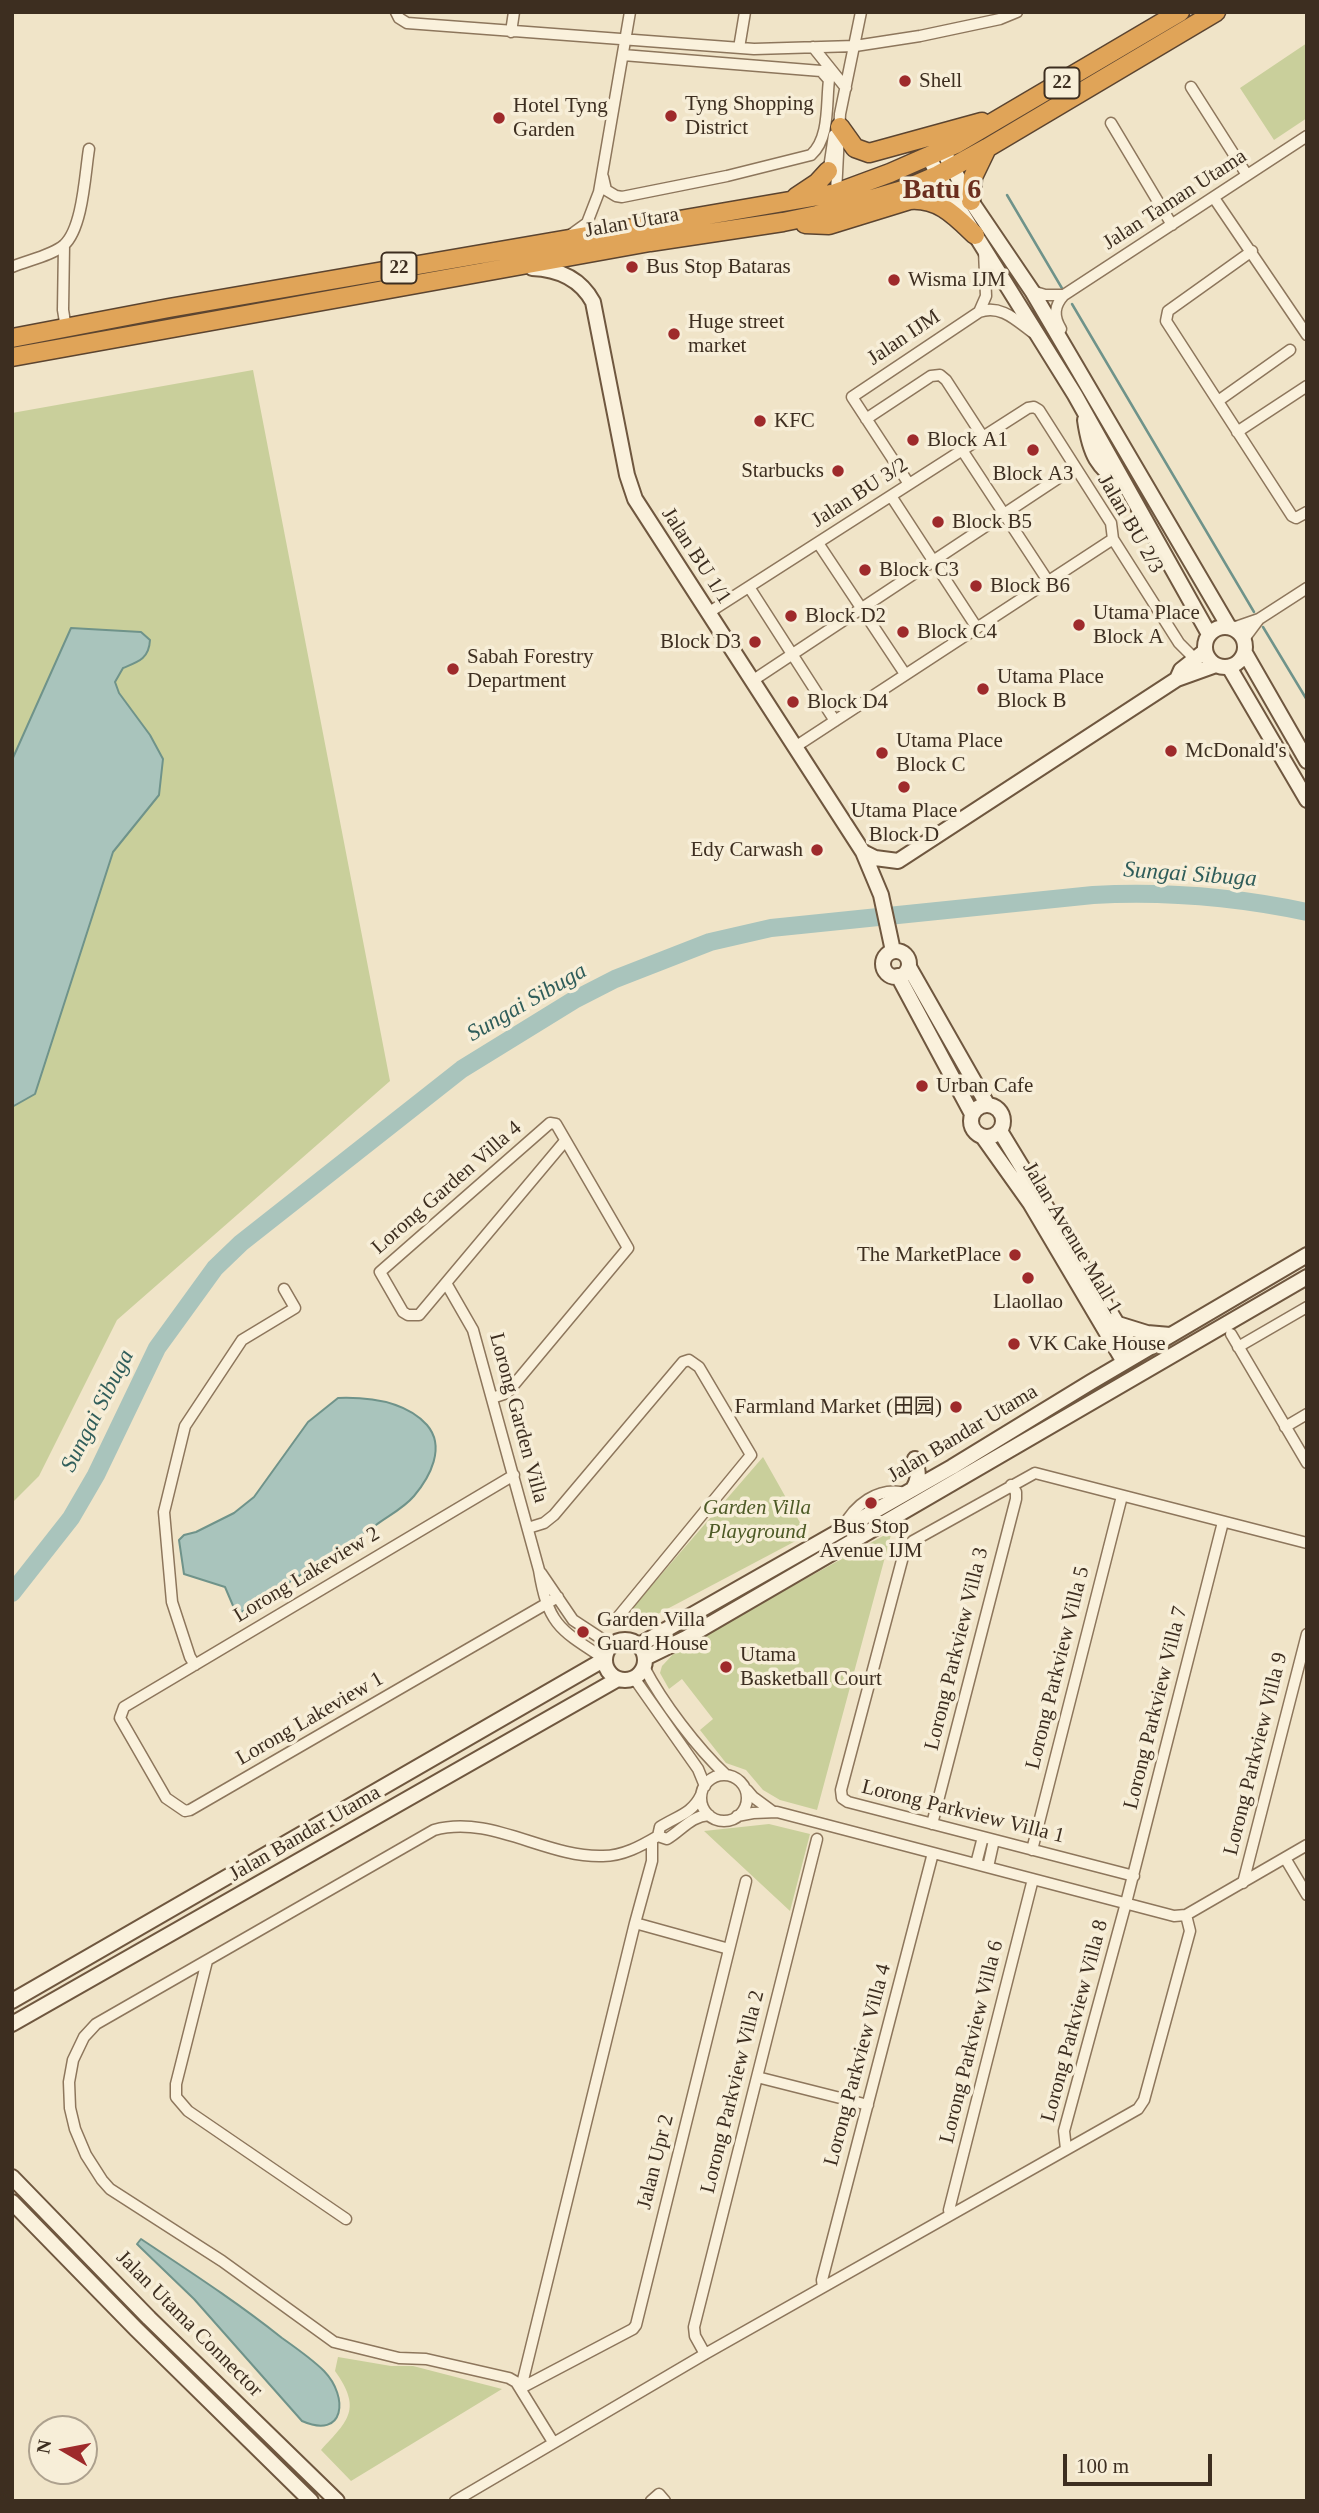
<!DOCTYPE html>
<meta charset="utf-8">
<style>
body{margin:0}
#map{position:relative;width:1319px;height:2513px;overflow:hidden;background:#f0e4c8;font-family:"Times New Roman",serif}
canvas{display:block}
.frame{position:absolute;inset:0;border:14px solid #3d2e20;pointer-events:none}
.north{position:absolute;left:28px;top:2415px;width:70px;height:70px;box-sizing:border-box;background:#f7eed8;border:2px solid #ada18e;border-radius:50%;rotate:280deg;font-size:19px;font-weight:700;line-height:28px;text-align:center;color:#3d2e20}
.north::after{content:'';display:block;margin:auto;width:24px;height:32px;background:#9e2a2b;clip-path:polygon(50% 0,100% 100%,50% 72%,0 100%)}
.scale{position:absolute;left:1063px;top:2454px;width:149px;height:32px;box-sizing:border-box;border:4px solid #3d2e20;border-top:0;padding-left:9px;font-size:21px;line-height:24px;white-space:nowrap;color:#3d2e20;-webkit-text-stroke:5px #f7eed8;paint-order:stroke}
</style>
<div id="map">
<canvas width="1319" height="2513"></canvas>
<div class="frame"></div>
<div class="north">N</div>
<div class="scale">100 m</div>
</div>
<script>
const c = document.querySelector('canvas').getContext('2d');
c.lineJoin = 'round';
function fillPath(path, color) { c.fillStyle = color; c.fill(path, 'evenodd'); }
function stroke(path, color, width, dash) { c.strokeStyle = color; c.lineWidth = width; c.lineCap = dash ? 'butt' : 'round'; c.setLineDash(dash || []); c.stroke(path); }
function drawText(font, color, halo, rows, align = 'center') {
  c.font = font + ' "Times New Roman","Noto Sans SC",serif'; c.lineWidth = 7; c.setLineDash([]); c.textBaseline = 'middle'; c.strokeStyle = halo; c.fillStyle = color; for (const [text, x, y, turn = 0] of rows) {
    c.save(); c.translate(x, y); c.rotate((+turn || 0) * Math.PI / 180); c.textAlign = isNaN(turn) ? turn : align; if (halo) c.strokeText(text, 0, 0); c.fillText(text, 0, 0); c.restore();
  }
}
fillPath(new Path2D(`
 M1307,43V118L1274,140L1240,88Z
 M253,370L390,1081L117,1320L39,1476L12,1503V413Z
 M763,1457L807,1535L652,1617L614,1629Z
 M892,1531L817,1810L780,1800L763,1790L746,1770L726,1763L700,1730L713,1719L682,1679L669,1689L660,1673L662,1666L677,1650Z
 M769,1824L810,1834L790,1911L704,1831Z
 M338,2357L391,2366H413L502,2389L351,2481L321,2450C349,2420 362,2409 335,2371Z`), '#c9cf9b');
const water = new Path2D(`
 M71,628L141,632L150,640C149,659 138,662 123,668L115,682L119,693L150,735L163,759L159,795L113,852L35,1094L12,1107V760Z
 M338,1398C368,1397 405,1401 427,1425C446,1447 430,1477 414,1496C404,1508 388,1516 376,1525C331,1557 283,1586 237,1615L225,1587L184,1574L179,1540L184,1535L196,1532L234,1513L254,1497L308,1422Z
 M141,2239C189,2271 237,2302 282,2338C296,2348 312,2359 324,2371C349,2397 345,2440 302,2421L194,2299L141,2248L137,2244Z`);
fillPath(water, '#a9c4bc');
stroke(water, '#6f938a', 2);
stroke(new Path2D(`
 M1007,195L1063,290
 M1072,304L1254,612
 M1263,627L1307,700`), '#6f938a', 2.5);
stroke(new Path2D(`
 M12,1593L71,1518L96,1475L157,1348L215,1268L241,1243L462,1069L574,1000L615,979L710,942L771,928L1093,895C1165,891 1236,897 1307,912`), '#a9c4bc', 18);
const street = new Path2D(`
 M396,12L399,18L407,23L754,49L855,46L920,36L1000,19L1017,12
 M511,32L514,12
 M813,47L846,88
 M739,48L745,12
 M1191,87L1247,175
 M1111,123L1172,225
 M828,175L834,135
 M603,177L606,190L616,196L622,197L727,176L811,155C830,138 826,104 829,80L821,71L623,55
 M836,193L840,114L861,12
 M1214,198L1307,335
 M569,236L587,223L599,192L630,12
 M64,245L63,310L66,328
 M1252,251L1168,311L1166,321L1292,516L1296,518L1307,512
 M12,267C28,260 51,256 64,245C83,228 85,173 89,149
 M1032,291L1045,295H1064
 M979,312L986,296L984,251
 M1061,329C1053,316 1054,306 1064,295L1307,136
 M1218,401L1290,350
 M866,419L931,376L940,375L946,380L983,437
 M1237,432L1307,386
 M962,450L1048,581
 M909,484L852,397L979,312C1000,304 1016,320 1032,332
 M891,496L977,628
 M818,543L905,674
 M749,587L835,721
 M708,613L1028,408L1034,407L1039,410L1111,523L1113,539L1179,643L1194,658
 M1233,628L1259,619L1307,588
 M1244,639L1259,619
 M752,681L1075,467
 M795,747L1113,539
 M446,1283L473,1330L539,1570C548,1625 560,1630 605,1659
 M1231,1334L1307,1463
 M1238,1347L1307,1307
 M492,1398L507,1393L628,1248L556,1124L550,1123L380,1272L403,1312L408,1315H419L565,1141
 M1285,1427L1307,1414
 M514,1475L124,1707L120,1718L166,1798L185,1811L190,1810L558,1597
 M528,1528L544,1523L554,1515L683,1362L689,1360L699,1367L751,1455L618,1617
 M842,1529C854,1505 878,1486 906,1493
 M541,1573L573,1620L611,1645
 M195,1665L190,1657L172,1602L164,1512L185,1426L242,1340L295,1308L284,1289
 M644,1667C662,1702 697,1748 726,1775
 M634,1678L698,1769L705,1786
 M701 1798a23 23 0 1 1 46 0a23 23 0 1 1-46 0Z
 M747,1790L753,1797L772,1811
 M737,1816L753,1813L777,1812L1174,1916L1186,1915L1307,1845
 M932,1824L1016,1499V1492L1011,1485
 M658,1836L660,1827C677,1816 692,1814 701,1795
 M1032,1850L1122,1496
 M1285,1858L1307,1895
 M976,1864L983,1837
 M988,1867L994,1840
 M1134,1876L848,1802L842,1798L841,1790L905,1549L913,1541L1035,1473L1307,1543
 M1243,1883L1307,1634
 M635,1923L729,1949
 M207,1961L176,2084V2097L188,2111L346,2219
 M757,2077L868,2105
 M1066,2149L1064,2131L1126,1903L1223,1522
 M950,2215L949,2210L1033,1879
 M823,2287L822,2280L933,1853
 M705,2354L695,2336L694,2327L817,1839
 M521,2388L633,2329L636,2325L746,1881
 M521,2388L635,1923L652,1861V1840
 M553,2442L516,2382L509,2378L426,2359L399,2358L334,2342L222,2261L110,2189L102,2180L86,2155L75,2129L70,2108L69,2082L73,2060L84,2037L96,2024L434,1830C491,1814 546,1858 603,1856C623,1856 641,1846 658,1836L667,1839C682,1830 691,1816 709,1815
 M455,2501L705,2354L1138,2109L1144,2100L1190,1931L1186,1915
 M651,2501L659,2494L665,2501`);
const secondary = new Path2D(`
 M929,157L938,175L1075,395L1209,634
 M947,158L971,201L1032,291L1229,627
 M532,268C558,269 580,278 593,302L627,475L635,499L863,852L881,895L893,951
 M1085,420C1090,455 1097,467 1125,487
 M1205 647a20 20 0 1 1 40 0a20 20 0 1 1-40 0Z
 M1245,653L1307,761
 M1229,667L1307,800
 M1177,679L1181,670L1205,651
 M863,852L875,858L898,861L1177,679L1216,665
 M883 964a13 13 0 1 1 26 0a13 13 0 1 1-26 0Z
 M909,967L987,1104
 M898,976L972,1114
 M971 1121a16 16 0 1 1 32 0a16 16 0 1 1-32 0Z
 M1000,1131L1136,1355
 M983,1137L1030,1203L1124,1362
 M1118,1324L1147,1333L1170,1335
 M913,1489C920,1478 918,1470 915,1459
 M605 1660a20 20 0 1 1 40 0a20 20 0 1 1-40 0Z
 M639,1645L952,1467L1091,1382L1307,1255
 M645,1658L686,1638L1307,1277
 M12,2001L605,1659
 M12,2024L618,1679
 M12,2177L149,2318L337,2501
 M12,2202L136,2329L311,2501`);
const highway = new Path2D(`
 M840,127L855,148L869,153L982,122
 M796,197L817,183L828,171
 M971,201L973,177L987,148
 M805,224L829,225L910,200C939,198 955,216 975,235
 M12,338L169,308L836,193L890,173L956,144L1180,12
 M12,357L650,242L783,222L817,215L903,190L938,175L987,148L1216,12`);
stroke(street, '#8d765c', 13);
stroke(secondary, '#6f573f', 18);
stroke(highway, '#5b4430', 21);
stroke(street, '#faf1dc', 10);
stroke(secondary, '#faf1dc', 14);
stroke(highway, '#e0a458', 18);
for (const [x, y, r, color] of [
 [905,81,7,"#9e2a2b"],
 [671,116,7,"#9e2a2b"],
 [499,118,7,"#9e2a2b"],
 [632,267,7,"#9e2a2b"],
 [894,280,7,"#9e2a2b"],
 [674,334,7,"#9e2a2b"],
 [760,421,7,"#9e2a2b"],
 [913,440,7,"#9e2a2b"],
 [1033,450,7,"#9e2a2b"],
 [838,471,7,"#9e2a2b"],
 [938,522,7,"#9e2a2b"],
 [865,570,7,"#9e2a2b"],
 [976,586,7,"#9e2a2b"],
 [791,616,7,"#9e2a2b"],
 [1079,625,7,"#9e2a2b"],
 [903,632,7,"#9e2a2b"],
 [755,642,7,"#9e2a2b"],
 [453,669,7,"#9e2a2b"],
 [983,689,7,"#9e2a2b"],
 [793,702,7,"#9e2a2b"],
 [1171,751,7,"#9e2a2b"],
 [882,753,7,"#9e2a2b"],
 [904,787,7,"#9e2a2b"],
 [817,850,7,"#9e2a2b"],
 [922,1086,7,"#9e2a2b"],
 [1015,1255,7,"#9e2a2b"],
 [1028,1278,7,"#9e2a2b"],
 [1014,1344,7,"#9e2a2b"],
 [956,1407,7,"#9e2a2b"],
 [871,1503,7,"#9e2a2b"],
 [583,1632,7,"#9e2a2b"],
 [726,1667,7,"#9e2a2b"]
]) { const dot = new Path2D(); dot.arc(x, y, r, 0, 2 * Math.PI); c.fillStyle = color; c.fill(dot); stroke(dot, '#f7eed8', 2.5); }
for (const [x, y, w] of [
 [1062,83,35],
 [399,268,35]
]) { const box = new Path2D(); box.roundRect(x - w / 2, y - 15.5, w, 31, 5); c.fillStyle = '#f7eed8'; c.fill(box); stroke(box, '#3d2e20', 2); }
drawText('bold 19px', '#3d2e20', null, [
 ["22",1062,83],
 ["22",399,268]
]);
drawText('21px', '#3d2e20', '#f7eed8', [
 ["Shell",919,81],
 ["Tyng Shopping",685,104],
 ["District",685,128],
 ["Hotel Tyng",513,106],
 ["Garden",513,130],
 ["Bus Stop Bataras",646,267],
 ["Wisma IJM",908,280],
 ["Huge street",688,322],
 ["market",688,346],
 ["KFC",774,421],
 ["Block A1",927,440],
 ["Starbucks",824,471,"right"],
 ["Block A3",1033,474,"center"],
 ["Block B5",952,522],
 ["Block C3",879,570],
 ["Block B6",990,586],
 ["Utama Place",1093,613],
 ["Block A",1093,637],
 ["Block D2",805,616],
 ["Block C4",917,632],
 ["Block D3",741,642,"right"],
 ["Sabah Forestry",467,657],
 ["Department",467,681],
 ["Utama Place",997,677],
 ["Block B",997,701],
 ["Block D4",807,702],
 ["Utama Place",896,741],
 ["Block C",896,765],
 ["McDonald's",1185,751],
 ["Utama Place",904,811,"center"],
 ["Block D",904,835,"center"],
 ["Edy Carwash",803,850,"right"],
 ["Urban Cafe",936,1086],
 ["The MarketPlace",1001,1255,"right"],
 ["Llaollao",1028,1302,"center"],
 ["VK Cake House",1028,1344],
 ["Farmland Market (田园)",942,1407,"right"],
 ["Bus Stop",871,1527,"center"],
 ["Avenue IJM",871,1551,"center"],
 ["Garden Villa",597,1620],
 ["Guard House",597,1644],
 ["Utama",740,1655],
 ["Basketball Court",740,1679]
], 'left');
drawText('21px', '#3d2e20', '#f7eed8', [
 ["Jalan Taman Utama",1175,200,-33],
 ["Jalan Utara",632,223,-10],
 ["Jalan IJM",904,338,-34],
 ["Jalan BU 3/2",860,493,-33],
 ["Jalan BU 2/3",1130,524,60],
 ["Jalan BU 1/1",696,556,57],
 ["Lorong Garden Villa 4",447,1188,-41],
 ["Jalan Avenue Mall 1",1072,1238,59],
 ["Lorong Garden Villa",518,1418,75],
 ["Jalan Bandar Utama",963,1434,-31],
 ["Lorong Lakeview 2",307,1575,-31],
 ["Lorong Parkview Villa 3",957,1649,-76],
 ["Lorong Parkview Villa 5",1058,1668,-76],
 ["Lorong Parkview Villa 7",1156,1708,-76],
 ["Lorong Lakeview 1",310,1719,-30],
 ["Lorong Parkview Villa 9",1256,1754,-76],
 ["Lorong Parkview Villa 1",963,1812,14],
 ["Jalan Bandar Utama",305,1834,-30],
 ["Lorong Parkview Villa 8",1075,2021,-75],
 ["Lorong Parkview Villa 6",972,2042,-76],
 ["Lorong Parkview Villa 4",858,2065,-75],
 ["Lorong Parkview Villa 2",733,2092,-76],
 ["Jalan Upr 2",656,2162,-76],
 ["Jalan Utama Connector",189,2324,45]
]);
drawText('italic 21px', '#4d5a26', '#f7eed8', [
 ["Garden Villa",757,1508],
 ["Playground",757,1532]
]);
drawText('italic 23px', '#2f5d5a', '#f7eed8', [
 ["Sungai Sibuga",1190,875,4],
 ["Sungai Sibuga",527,1003,-30],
 ["Sungai Sibuga",98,1411,-63]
]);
drawText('bold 28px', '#6b2e1e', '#f7eed8', [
 ["Batu 6",942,191]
]);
</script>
